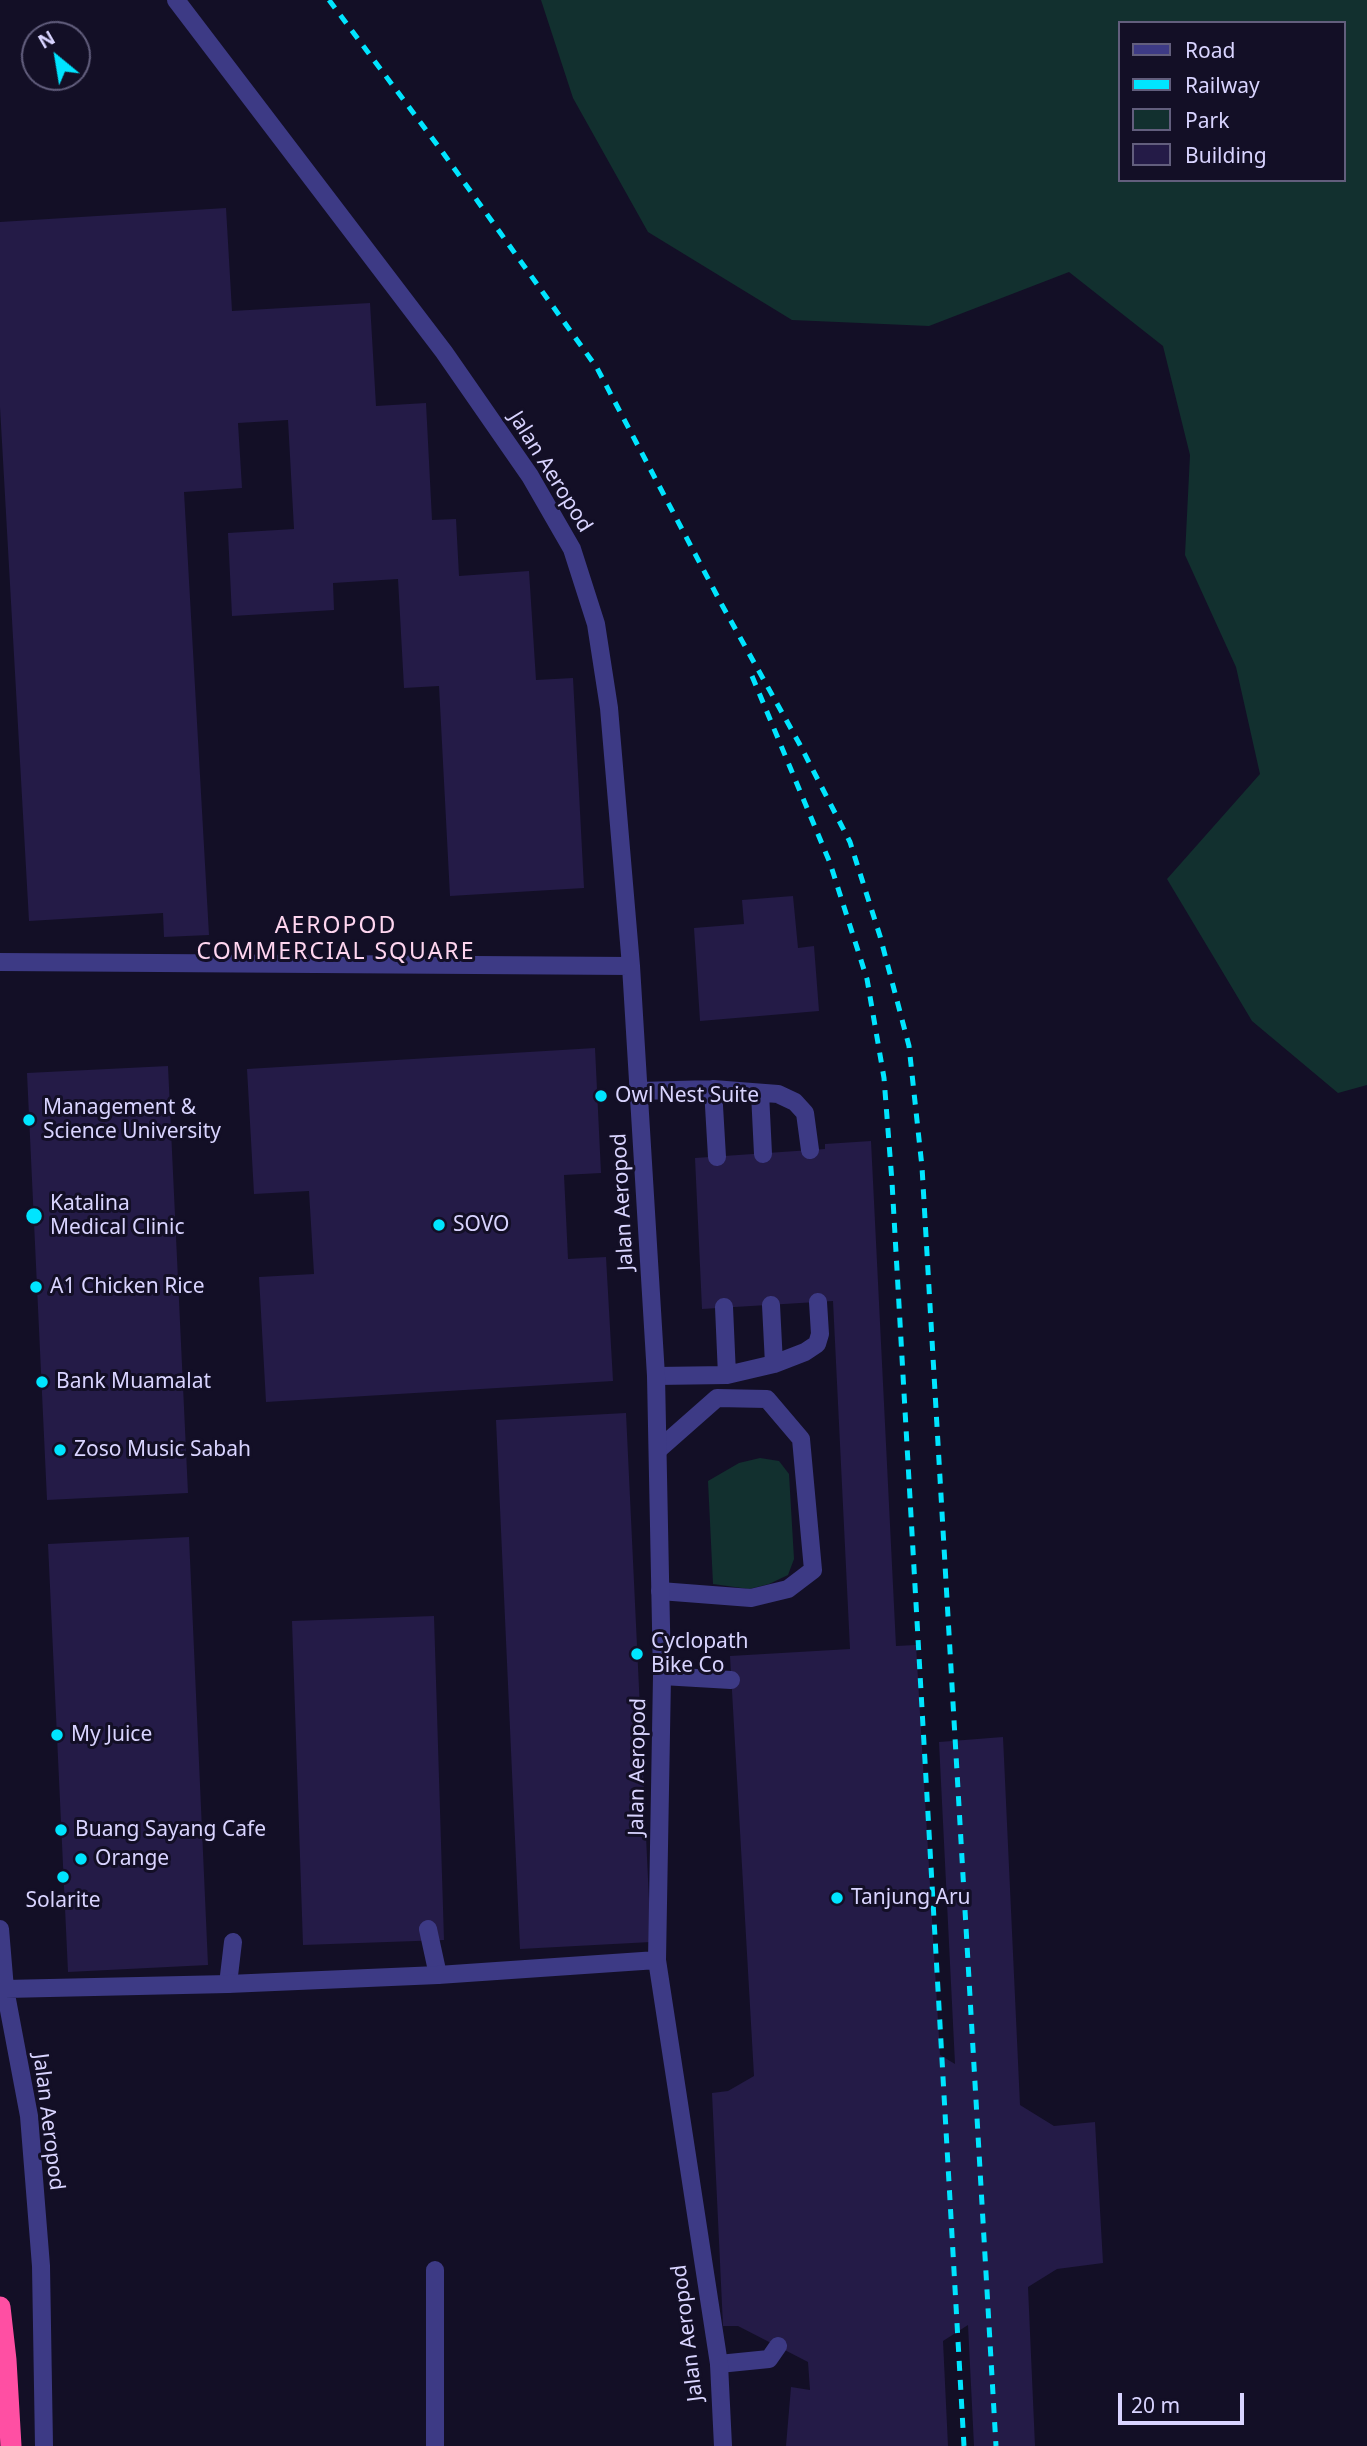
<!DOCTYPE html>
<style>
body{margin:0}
#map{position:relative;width:1367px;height:2446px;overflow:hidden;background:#130f26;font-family:"Noto Sans",sans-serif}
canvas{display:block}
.legend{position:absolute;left:1118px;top:21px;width:228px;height:161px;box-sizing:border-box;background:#130f26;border:2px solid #625e7d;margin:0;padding:9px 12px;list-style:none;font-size:21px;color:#d9d4ff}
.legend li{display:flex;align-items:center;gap:14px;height:35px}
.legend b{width:35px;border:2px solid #625e7d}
.north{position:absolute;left:21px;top:21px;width:70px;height:70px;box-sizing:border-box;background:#130f26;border:2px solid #625e7d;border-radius:50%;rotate:330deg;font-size:19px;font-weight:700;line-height:28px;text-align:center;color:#d9d4ff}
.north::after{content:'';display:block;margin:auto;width:24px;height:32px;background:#00e5ff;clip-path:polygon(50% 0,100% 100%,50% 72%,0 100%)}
.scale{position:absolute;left:1118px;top:2393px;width:126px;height:32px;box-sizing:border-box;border:4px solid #d9d4ff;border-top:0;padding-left:9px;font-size:21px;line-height:24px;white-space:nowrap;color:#d9d4ff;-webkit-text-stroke:5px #130f26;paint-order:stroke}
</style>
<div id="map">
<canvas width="1367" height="2446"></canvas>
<ul class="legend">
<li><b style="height:9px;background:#3d3a85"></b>Road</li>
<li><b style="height:9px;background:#00e5ff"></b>Railway</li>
<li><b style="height:19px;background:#12302f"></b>Park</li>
<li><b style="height:19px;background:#241b47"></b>Building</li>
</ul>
<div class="north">N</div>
<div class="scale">20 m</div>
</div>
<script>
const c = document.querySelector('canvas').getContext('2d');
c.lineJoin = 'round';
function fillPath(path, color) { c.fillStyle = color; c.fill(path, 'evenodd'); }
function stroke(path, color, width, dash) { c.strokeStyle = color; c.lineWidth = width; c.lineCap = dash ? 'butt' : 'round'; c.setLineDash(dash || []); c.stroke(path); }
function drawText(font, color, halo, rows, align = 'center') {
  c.font = font + ' "Noto Sans",sans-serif'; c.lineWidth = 6; c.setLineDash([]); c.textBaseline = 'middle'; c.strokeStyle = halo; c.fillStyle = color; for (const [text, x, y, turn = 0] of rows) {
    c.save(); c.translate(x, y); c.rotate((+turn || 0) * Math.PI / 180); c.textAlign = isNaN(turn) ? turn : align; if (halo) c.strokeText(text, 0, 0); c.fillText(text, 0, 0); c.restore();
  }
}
fillPath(new Path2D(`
 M541,0H1367V1085L1338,1093L1252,1021L1167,879L1260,774L1236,667L1185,555L1190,455L1163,346L1069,272L929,326L792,320L648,232L573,98ZM1120,23H1344V180H1120Z
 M760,1458L779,1461L789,1474L794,1559L788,1575L769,1584L749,1589L713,1584L708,1481L739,1463Z`), '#12302f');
fillPath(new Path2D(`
 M226,208L232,311L370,303L376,406L426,403L432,520L456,519L459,576L529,571L536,680L573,678L584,888L450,896L439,686L404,688L398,579L333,583L334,610L232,616L228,533L294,529L288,420L238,423L242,488L184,492L209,935L164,937L163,913L29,921L0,407V222Z
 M793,896L798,948L814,946L819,1011L700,1021L694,928L744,924L742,900Z
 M595,1048L601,1173L564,1175L568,1259L606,1257L613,1381L266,1402L259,1277L314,1274L309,1191L254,1194L247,1069Z
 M168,1066L188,1493L47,1500L27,1073Z
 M871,1141L896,1646L916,1645L940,2055L955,2064L939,1742L1003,1737L1020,2105L1054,2126L1095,2122L1103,2263L1057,2269L1028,2287L1035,2446H974L968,2325L943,2341L948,2446H786L791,2387L810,2390L808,2362L738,2326H723L712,2093L728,2091L754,2076L730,1656L850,1649L833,1301L702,1309L695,1158L825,1149V1144Z
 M626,1413L651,1942L520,1949L496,1420Z
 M189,1537L208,1965L68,1972L48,1544Z
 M434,1616L444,1940L303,1945L292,1621Z`), '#241b47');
stroke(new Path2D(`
 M713,1089L717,1157
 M639,1091L713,1089L778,1094L795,1102L805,1113L810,1150
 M760,1093L763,1154
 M771,1305L774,1364
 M724,1307L727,1375
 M656,1376L727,1375L774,1364L805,1352L817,1344L820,1334L818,1302
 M658,1450L717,1398L767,1399L801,1439L813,1570L788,1589L751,1598L660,1591
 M662,1676L731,1680
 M428,1929L438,1975
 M228,1984L233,1942
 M435,2270V2446
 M719,2364L769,2359L778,2346`), '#3d3a85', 18);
stroke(new Path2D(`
 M176,0L444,352L530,476L572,549L596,624L609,708L631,966L656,1376L662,1676L657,1960L719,2364L723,2446
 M0,962L631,966
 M0,1929L5,1989L29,2116L41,2266L44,2446
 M5,1989L228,1984L438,1975L657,1960`), '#3d3a85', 18);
stroke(new Path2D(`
 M0,2307L6,2360L11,2446`), '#ff4fa3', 21);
stroke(new Path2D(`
 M329,0L441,150L597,368L722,605L799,743L850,842L880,936L909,1046L922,1167L996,2446
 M752,676L830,863L867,979L884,1078L892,1182L964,2446`), '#00e5ff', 5, [10, 9]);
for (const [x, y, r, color] of [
 [601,1096,7,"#00e5ff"],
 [29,1120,7,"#00e5ff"],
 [34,1216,9,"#00e5ff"],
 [439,1225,7,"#00e5ff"],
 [36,1287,7,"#00e5ff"],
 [42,1382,7,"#00e5ff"],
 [60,1450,7,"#00e5ff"],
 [637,1654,7,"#00e5ff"],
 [57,1735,7,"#00e5ff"],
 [61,1830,7,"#00e5ff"],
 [81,1859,7,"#00e5ff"],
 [63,1877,7,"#00e5ff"],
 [837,1898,7,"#00e5ff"]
]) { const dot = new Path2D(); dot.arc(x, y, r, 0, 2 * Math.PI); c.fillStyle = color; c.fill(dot); stroke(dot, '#130f26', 2.5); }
drawText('21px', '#d9d4ff', '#130f26', [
 ["Jalan Aeropod",550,472,58],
 ["Jalan Aeropod",623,1202,-93],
 ["Jalan Aeropod",638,1767,-89],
 ["Jalan Aeropod",48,2122,83],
 ["Jalan Aeropod",688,2333,-97]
]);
drawText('21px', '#d9d4ff', '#130f26', [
 ["Owl Nest Suite",615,1096],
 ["Management &",43,1108],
 ["Science University",43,1132],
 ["Katalina",50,1204],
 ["Medical Clinic",50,1228],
 ["SOVO",453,1225],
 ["A1 Chicken Rice",50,1287],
 ["Bank Muamalat",56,1382],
 ["Zoso Music Sabah",74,1450],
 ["Cyclopath",651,1642],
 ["Bike Co",651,1666],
 ["My Juice",71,1735],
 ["Buang Sayang Cafe",75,1830],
 ["Orange",95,1859],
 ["Tanjung Aru",851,1898],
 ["Solarite",63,1901,"center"]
], 'left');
c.letterSpacing = '2px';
drawText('23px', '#ffd6f0', '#130f26', [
 ["AEROPOD",336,926],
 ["COMMERCIAL SQUARE",336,952]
]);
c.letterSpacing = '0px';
</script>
